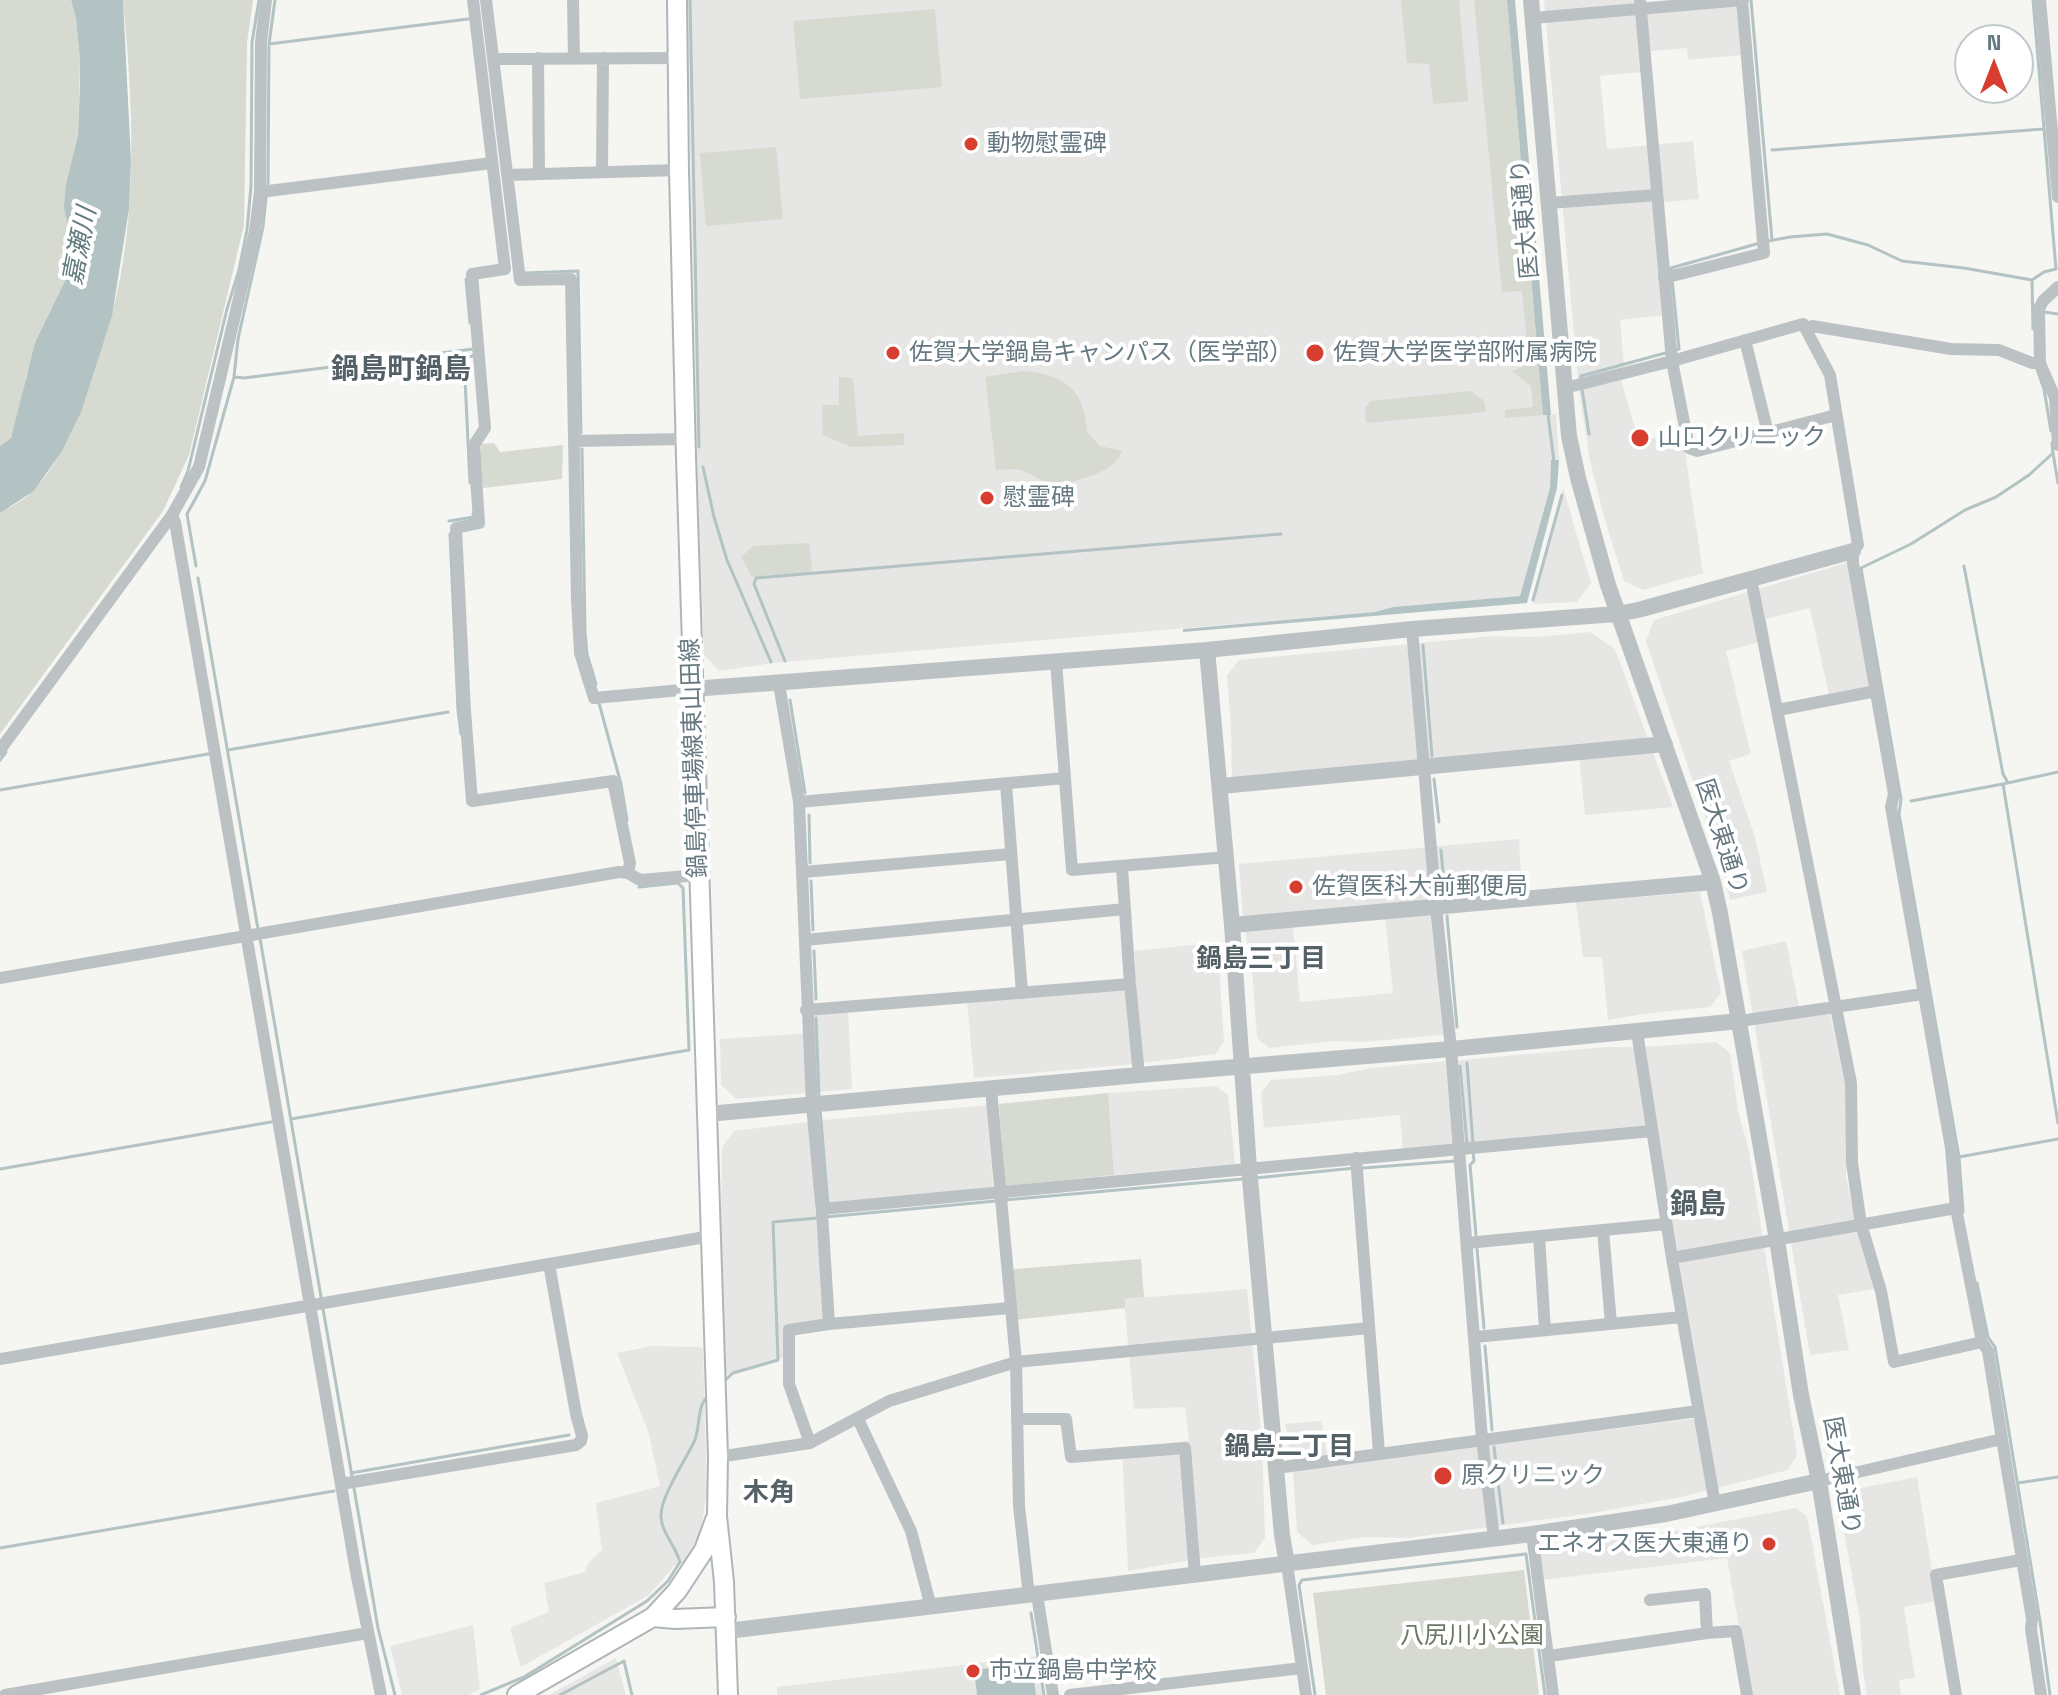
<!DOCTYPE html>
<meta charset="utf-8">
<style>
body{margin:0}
#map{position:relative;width:2058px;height:1695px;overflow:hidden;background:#f5f5f2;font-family:"Space Grotesk",sans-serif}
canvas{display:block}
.north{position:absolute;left:1954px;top:24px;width:80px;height:80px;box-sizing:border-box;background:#fff;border:2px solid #c2c9cd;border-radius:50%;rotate:0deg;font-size:22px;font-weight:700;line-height:32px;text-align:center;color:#667981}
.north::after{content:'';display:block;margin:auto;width:28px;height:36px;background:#d73e30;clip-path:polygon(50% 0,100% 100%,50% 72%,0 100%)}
</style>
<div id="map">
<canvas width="2058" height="1695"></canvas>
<div class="north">N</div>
</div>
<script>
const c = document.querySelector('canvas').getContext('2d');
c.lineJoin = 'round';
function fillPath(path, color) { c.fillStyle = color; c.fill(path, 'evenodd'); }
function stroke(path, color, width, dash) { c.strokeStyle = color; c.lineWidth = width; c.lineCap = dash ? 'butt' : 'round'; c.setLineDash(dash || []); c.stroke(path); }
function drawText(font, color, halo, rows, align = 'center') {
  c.font = font + ' "Space Grotesk","Noto Sans JP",sans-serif'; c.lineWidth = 8; c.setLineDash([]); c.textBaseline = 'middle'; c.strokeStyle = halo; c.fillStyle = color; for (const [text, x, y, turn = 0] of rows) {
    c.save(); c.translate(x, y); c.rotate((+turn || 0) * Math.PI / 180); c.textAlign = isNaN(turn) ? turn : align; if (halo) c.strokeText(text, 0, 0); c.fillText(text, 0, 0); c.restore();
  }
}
fillPath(new Path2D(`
 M687,0H1507L1543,415L1556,414L1559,460H1551L1550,488L1520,596L1393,607L1375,612L773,663L719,671L704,655L700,557H696L694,457L696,424Z
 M1544,0H1635L1636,3L1667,0H1737L1742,55L1688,60L1687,48L1641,52L1642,72L1600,76L1607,149L1693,141L1699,199L1654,203L1664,315L1620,320L1624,365L1621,379L1639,442L1682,431L1703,573L1643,590L1624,581L1605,520L1590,461L1579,390Z
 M1563,488L1591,583L1577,602L1533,604Z
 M1849,562L1870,687L1829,695L1810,608L1766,619L1770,639L1726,651L1751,754L1729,761L1755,837L1767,892L1730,900L1724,874L1646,641L1654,620Z
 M1590,632L1615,649L1673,807L1585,815L1578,747L1232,778L1231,727L1227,675L1239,660L1494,636L1535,637Z
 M1519,839L1522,892L1292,914L1300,1002L1393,993L1385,919L1434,914L1443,1035L1362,1042L1334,1041L1269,1048L1257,1038L1252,969L1243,919L1239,864Z
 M1700,892L1721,993L1710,1007L1643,1014L1608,1020L1602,957H1583L1576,902Z
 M1786,941L1801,1017L1830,1013L1847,1092L1846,1177L1858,1231L1875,1289L1838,1295L1849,1350L1810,1355L1742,951Z
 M1220,942V984L1224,1041L1216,1054L1124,1065L974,1078L967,1000L1136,987L1134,951Z
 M848,1011L852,1089L736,1099L721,1085L720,1039L810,1033V1014Z
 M1716,1042L1730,1053L1738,1111L1749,1151L1797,1455L1788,1470L1681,1497L1593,1513L1408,1538L1366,1537L1312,1545L1297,1532L1293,1472L1285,1424L1321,1421L1329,1466L1706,1417L1656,1126L1403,1151L1400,1115L1264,1128L1261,1093L1271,1080L1337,1075L1371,1068L1606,1047H1643Z
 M1216,1086L1228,1095L1235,1164L1114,1175L1108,1093Z
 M987,1105L993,1187L815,1204L825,1320L785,1326L786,1357L726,1375L721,1235L722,1147L734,1131L824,1120Z
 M1247,1289L1262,1442L1265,1538L1254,1553L1202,1558L1128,1571L1122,1448L1189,1441L1185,1407L1134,1409L1124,1299Z
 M652,1346L700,1347L703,1349L707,1492L700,1533L685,1563L675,1565L649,1595L521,1667L510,1628L549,1612L544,1583L585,1572L588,1563L602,1550L596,1503L660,1486L649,1434L617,1353Z
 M1917,1477L1937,1601L1904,1607L1915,1678L1899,1680L1901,1695H1867L1863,1671L1860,1620L1839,1504L1850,1490Z
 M1796,1508L1807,1516L1840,1695H1751L1727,1558L1542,1580L1539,1555L1542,1549L1664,1533Z
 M473,1625L480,1689L469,1695H402L390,1646Z
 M1037,1656L1043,1695H777V1687Z
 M616,1658L626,1695H549Z`), '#e6e6e5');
fillPath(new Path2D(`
 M0,0H71L76,18L80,61L78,135L66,184L74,251L68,274L26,375L23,394L11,438L0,446Z
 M123,0H253L247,43L244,225L189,455L163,511L0,734V513C11,506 27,499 35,489C67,452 82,409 96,363C101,347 107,332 111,317C139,219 133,100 123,0Z
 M1401,0H1459L1468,101L1433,104L1429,64L1407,63Z
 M1474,0H1507L1543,415L1505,418V410L1533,407L1531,386L1512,371L1529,364L1522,291L1502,292Z
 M935,9L942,87L800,99L793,21Z
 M776,147L783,219L706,226L700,153Z
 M1023,371C1063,374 1085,389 1087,432L1100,446L1122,451C1113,475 1081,477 1060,486C1046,485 1036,476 1023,471C1016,468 1005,470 996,470L985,377Z
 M839,377L853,378L858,436L904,433V445L851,447L823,435L822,405H839Z
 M1471,391L1484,401L1486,412L1366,423L1365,407L1371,401Z
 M494,443L500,452L563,445L562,479L483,488L479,463L481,444Z
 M809,543L812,572L752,577L741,557L753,546Z
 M1108,1093L1114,1175L1005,1186L999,1104Z
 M1141,1259L1144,1297L1125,1299V1308L1014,1320L1010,1274L1014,1269Z
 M1524,1570L1539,1695H1326L1313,1593Z`), '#d6dad1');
fillPath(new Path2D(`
 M71,0H123L131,161L129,209L112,316L81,412L62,451L34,491L0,513V446L11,438L35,343L68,275L74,251L64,207L66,184L78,135L80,84V61L76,18Z
 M1507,0H1515L1551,415H1543Z
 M1551,460H1559L1557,488L1527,603L1183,632V629L1375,612L1393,607L1520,596L1550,488Z
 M1032,1663L1036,1695H977L974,1670Z`), '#b3c2c3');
stroke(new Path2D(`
 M690,0L699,447
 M1751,0L1772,240
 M269,44L468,19
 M1772,150L2043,129
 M268,184L269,44L275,0
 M1768,241L1790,237L1827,234L1868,245L1902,261L1964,268L2032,280L2044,272L2056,269L2033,0
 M1672,272L1671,268L1760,243
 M525,273L578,271L581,433
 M466,279L470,323
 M1672,279L1679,349L1676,350
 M2032,280L2033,329
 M2044,312L2058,314
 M2037,369L2044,389L2051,431
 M235,377L244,378L473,349
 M1581,381V376L1669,352
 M1582,389L1589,434
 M1548,414L1554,462
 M582,449L585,632L587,654L596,684
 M2053,453L2058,483
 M703,467L714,517L727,560L771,662
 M470,483L464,358L473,356V355
 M181,487L188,471L227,309L239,270L247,230L251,186L252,42L259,0
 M449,521L474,517L473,514
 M450,534L458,710L461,734
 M196,566L187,514L205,481L234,377L238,339L263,227L266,198
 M1964,566L2003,774L2008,783
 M198,578L258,929
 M1533,600L1562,495
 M1423,645L1432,756
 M785,661L754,584L756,578L1281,534
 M790,700L805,793
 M599,703L621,784L627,820
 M228,750L448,712
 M0,760L6,752
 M1434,779L1439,822
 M2003,784L2058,1123
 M0,790L208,754
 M1911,801L2003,784L2058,772
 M809,815L810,863
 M1441,850L1445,895
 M811,881L813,930
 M1447,916L1457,1027
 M260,938L321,1297
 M814,951L816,999
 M816,1018L819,1097
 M1467,1063L1473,1143
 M1460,1066L1467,1144
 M820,1109L828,1205
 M291,1119L689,1050L683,888L678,883L639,887
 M1473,1150L1474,1161L1470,1165L1476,1235
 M1959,1157L2058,1139
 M1363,1168L1455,1161
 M0,1169L271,1122
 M1255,1178L1355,1168
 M1004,1200L1243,1179
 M1963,1212L1959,1157L1899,814L1901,799L1861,568L1911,544L1965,510L1996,497L2029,475L2053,453L2052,443
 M825,1217L996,1201
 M1477,1249L1484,1328
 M1977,1283L1988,1337L1995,1347L2040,1621L2050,1695
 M323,1309L352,1476
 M1485,1346L1492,1430
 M722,1383L733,1373L778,1360L773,1222L817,1218
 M1494,1447L1503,1523
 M351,1473L569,1435
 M2018,1483L2058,1477
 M354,1488L378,1628L395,1695
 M0,1548L334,1491
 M1031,1613L1044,1695
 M481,1695L524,1677L647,1601L668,1581L680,1562C676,1546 661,1532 661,1516C660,1498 686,1459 694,1442C701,1427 696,1407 708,1396
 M560,1695L624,1661L632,1695
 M1315,1695L1299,1585L1302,1580L1526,1554L1545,1695`), '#b3c2c3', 3);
const secondary = new Path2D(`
 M677,0L679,170L686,457L718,1457L717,1516L724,1582L728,1695
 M653,1617L675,1619L726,1617
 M517,1695L653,1617L677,1591L704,1550L715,1520`);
stroke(secondary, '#afb6b9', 22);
stroke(new Path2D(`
 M473,0L505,269L472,274L485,428L474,445L479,523L456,528L465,711L472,801L613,781L630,863L628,873
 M486,0L520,280L571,279L577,600L580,653L594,698L692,689
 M573,0L574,58
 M1640,0L1672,361L1689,448L1697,451L1836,415
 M2040,0L2058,197
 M1533,18L1743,0
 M538,58L539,174
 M493,59L678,58
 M602,172L603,58
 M507,175L679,170
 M260,192L492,163
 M1549,203L1657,195
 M1664,278L1764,253L1742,0
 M2058,287L2043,301L2039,309L2040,363L2055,398L2058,445
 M1806,329L1812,326L1951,349L1999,350L2032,363H2040
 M1745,340L1768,433
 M1565,388L1672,361L1803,324L1830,375L1858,545L1853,551V563L1894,794L1891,807L1951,1148L1956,1208L1982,1342L1988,1351L2002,1439L1819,1481
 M574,441L685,439
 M172,515L175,522L356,1572L381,1695
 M1751,579L1851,1083L1852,1163L1861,1224L1881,1291L1894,1362L1982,1342
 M1412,629L1436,907L1451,1049L1482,1439L1494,1538
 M1056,661L1072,870L1227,857
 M779,684L799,802L812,1105L822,1213L829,1324
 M1778,710L1876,691
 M0,750L172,515L199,467L255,231L260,192L261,42L266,0
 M1006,784L1022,993
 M799,802L1065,778
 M1122,867L1130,984L1139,1075
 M803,872L1011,854
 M805,940L1125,909
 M0,978L619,872L628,873L640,880L699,875
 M806,1010L1130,984
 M1740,1021L1923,994
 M1637,1032L1672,1258L1715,1504
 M991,1089L1016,1362L1019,1506L1029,1596
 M1356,1158L1379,1453
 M822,1209L1652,1131
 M1603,1230L1611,1324
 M1539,1236L1545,1330
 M1467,1243L1666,1224
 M1672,1258L1956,1208
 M1475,1337L1682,1317
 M0,1359L711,1236
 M858,1419L911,1531L931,1607
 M1017,1419H1066L1071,1457L1185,1448L1195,1575
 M2002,1439L2032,1619L2031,1629L2041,1695
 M810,1443L789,1384V1330L829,1324L1010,1308
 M718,1457L810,1443L889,1401L1016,1362L1369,1328
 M1276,1468L1698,1411
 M341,1484L576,1445L581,1441L582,1436L576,1414L549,1264
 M1532,1534L1553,1695
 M1287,1564L1306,1695
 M1037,1595L1053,1695
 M1650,1600L1705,1594L1707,1633
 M1549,1656L1707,1633L1736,1631L1747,1695
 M5,1695L368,1633
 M1070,1695L1302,1668
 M1956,1695L1936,1575L2021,1560`), '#bcc2c4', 12);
stroke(new Path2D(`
 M1531,0L1569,436L1578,478L1608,585L1713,882L1720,913L1777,1240L1801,1395L1819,1481L1853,1695
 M1207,650L1232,925L1249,1168L1282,1535L1287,1564
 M692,689L1207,650L1412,629L1617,614L1638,610L1853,551
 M1221,786L1665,744
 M1232,925L1713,882
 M707,1114L1139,1075L1451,1049L1740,1021
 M727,1631L1532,1534L1666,1514L1819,1481`), '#bcc2c4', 16);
stroke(secondary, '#fff', 18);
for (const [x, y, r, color] of [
 [971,144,8,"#d73e30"],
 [893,353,8,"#d73e30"],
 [1315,353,10,"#d73e30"],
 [1640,438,10,"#d73e30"],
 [987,498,8,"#d73e30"],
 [1296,887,8,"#d73e30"],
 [1443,1476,10,"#d73e30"],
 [1769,1544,8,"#d73e30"],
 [973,1671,8,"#d73e30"]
]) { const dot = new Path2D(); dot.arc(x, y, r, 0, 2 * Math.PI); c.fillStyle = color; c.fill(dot); stroke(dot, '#fff', 3); }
drawText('24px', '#667981', '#fff', [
 ["動物慰霊碑",987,144],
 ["佐賀大学鍋島キャンパス（医学部）",909,353],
 ["佐賀大学医学部附属病院",1333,353],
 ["山口クリニック",1658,438],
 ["慰霊碑",1003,498],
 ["佐賀医科大前郵便局",1312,887],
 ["原クリニック",1461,1476],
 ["エネオス医大東通り",1753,1544,"right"],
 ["市立鍋島中学校",989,1671]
], 'left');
drawText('24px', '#667981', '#fff', [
 ["医大東通り",1526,219,-95],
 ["鍋島停車場線東山田線",695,758,-92],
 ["医大東通り",1721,837,72],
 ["医大東通り",1841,1476,80]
]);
drawText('24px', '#6c7865', '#fff', [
 ["八尻川小公園",1472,1636]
]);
drawText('italic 26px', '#627b7e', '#fff', [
 ["嘉瀬川",81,246,-79]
]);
drawText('bold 26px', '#546166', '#fff', [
 ["鍋島三丁目",1261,960],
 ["鍋島二丁目",1289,1448],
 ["木角",769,1494]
]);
drawText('bold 28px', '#546166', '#fff', [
 ["鍋島町鍋島",401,370],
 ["鍋島",1698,1205]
]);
</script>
